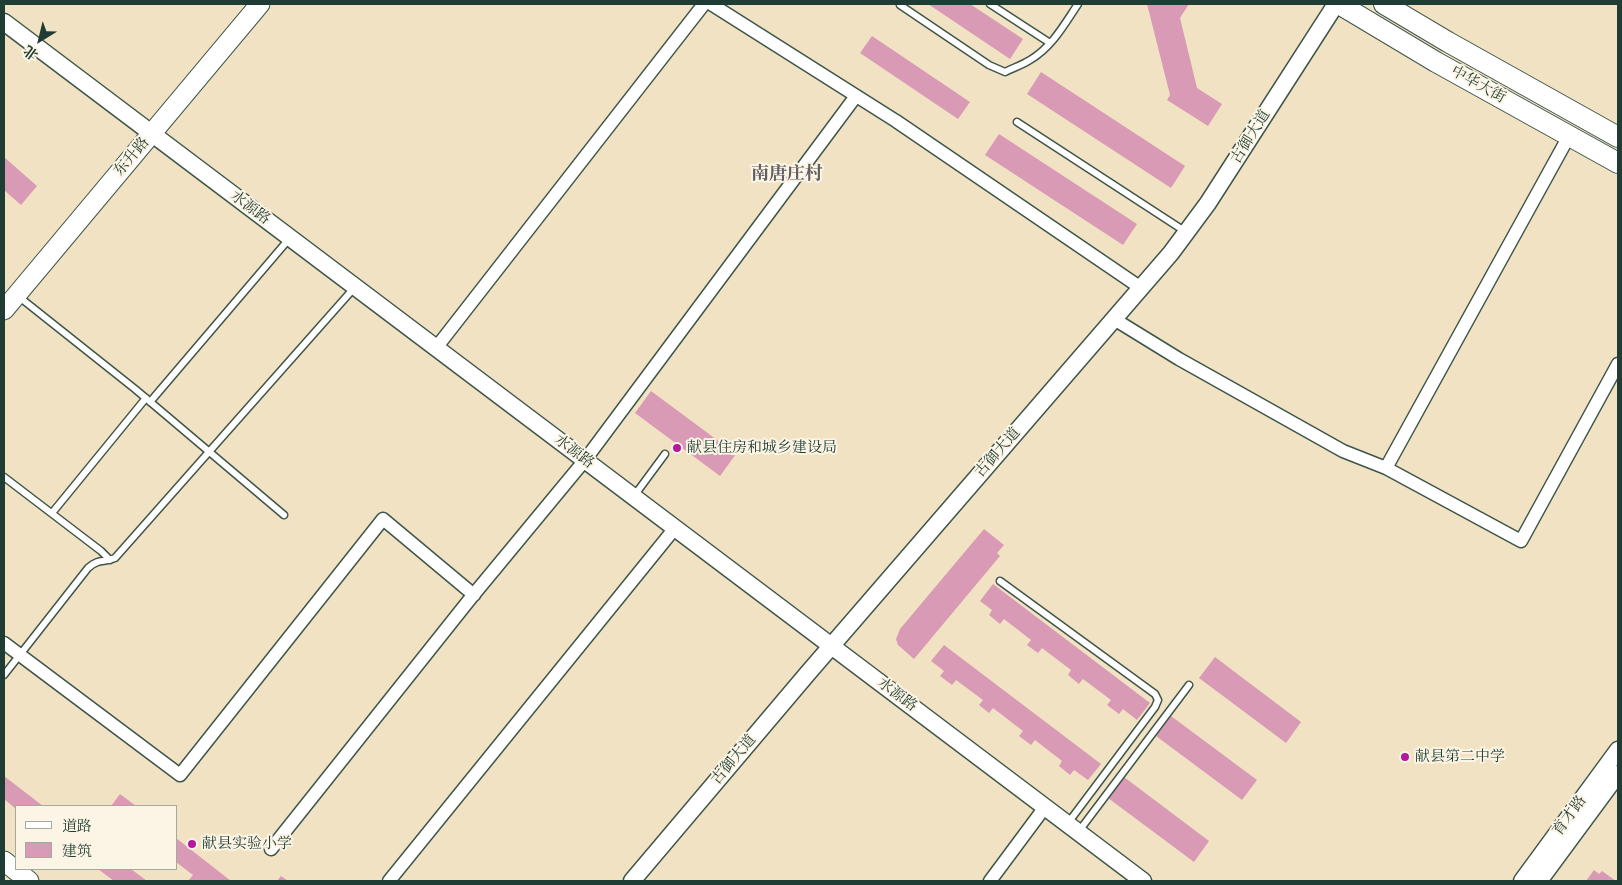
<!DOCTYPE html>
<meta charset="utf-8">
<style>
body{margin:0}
#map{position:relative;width:1622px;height:885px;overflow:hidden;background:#f1e2c3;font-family:"IM FELL French Canon","Noto Serif SC",serif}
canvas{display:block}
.frame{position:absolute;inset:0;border:5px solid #1f3d34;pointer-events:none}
.legend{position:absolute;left:15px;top:805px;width:162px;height:65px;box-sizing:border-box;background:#fcf5e5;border:1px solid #a4ab9e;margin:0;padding:6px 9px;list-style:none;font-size:15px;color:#1f3d34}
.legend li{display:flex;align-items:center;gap:10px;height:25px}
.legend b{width:25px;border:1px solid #a4ab9e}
.north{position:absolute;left:15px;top:15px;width:50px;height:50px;-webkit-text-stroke:4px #fcf5e5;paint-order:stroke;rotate:216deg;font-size:14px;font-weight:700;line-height:20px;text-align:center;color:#1f3d34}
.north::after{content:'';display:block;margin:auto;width:18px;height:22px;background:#1f3d34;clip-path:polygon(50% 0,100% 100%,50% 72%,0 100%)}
</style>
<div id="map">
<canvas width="1622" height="885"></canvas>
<div class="frame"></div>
<ul class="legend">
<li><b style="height:6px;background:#fff"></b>道路</li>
<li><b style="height:14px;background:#d99ab6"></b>建筑</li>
</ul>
<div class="north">北</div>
</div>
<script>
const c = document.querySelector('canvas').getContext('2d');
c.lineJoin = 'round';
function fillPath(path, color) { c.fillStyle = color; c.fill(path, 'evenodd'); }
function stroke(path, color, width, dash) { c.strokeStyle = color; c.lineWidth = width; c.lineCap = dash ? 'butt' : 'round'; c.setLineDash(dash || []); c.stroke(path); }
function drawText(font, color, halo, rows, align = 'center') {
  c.font = font + ' "IM FELL French Canon","Noto Serif SC",serif'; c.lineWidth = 4; c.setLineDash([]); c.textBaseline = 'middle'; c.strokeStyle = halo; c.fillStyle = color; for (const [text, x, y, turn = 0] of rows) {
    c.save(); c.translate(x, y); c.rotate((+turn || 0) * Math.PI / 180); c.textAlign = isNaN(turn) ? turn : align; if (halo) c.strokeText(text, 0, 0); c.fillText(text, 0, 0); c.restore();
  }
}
fillPath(new Path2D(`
 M928,4H970L1023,39L1010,59Z
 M1147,4H1189L1180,18L1197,88L1222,104L1208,126L1167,100L1170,95Z
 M872,36L970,102L958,119L860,53Z
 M1041,72L1185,166L1171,188L1027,94Z
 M999,134L1137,224L1123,245L985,155Z
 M4,157L37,186L21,205L4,190Z
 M651,391L736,454L720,476L635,413Z
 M984,529L1004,545L997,553L1000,556L914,659L898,645L896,639L900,629Z
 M993,584L1150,703L1137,720L1123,709L1119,714L1107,705L1111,700L1083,679L1079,684L1068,675L1071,670L1042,648L1038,653L1027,645L1031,640L1004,619L1000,624L989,615L992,610L980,601Z
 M944,645L1101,764L1088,780L1074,770L1070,775L1059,766L1062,761L1035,740L1031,745L1019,736L1023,731L993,708L989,713L979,705L983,700L956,680L952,685L940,676L944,671L931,661Z
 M1215,657L1301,722L1286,743L1199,678Z
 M1171,716L1257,780L1242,800L1156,736Z
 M4,776L43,806H16V809L4,799Z
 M1124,777L1209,841L1194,862L1108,798Z
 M120,794L136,806H111Z
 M176,838L231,881H188L193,875L176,862Z
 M98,869H131L147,881H114Z
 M1594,870L1599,874L1602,871L1616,881H1586Z
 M281,876L288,881H277Z`), '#d99ab6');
const service = new Path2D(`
 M990,4L1050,43
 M900,5L989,65L1005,72C1013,68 1022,65 1030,60C1052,47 1064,25 1078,4
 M1017,122L1186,232
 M18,296L135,389L284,515
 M150,402L289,239
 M4,477L101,551L110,560
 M634,496L665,454
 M52,513L146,398
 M1000,581L1155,694L1158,700L1155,707L1068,823
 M4,675L88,568C99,558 104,563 115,558L355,287
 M1079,831L1189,685`);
const minor = new Path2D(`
 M711,4L896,121L1141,288
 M1114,319L1179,359L1343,451L1386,468L1521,541L1618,364
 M436,348L704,4
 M1386,468L1569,136
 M4,643L180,775L383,519L474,595
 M271,849L470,599L585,460L856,96
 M389,881L675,528
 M990,881L1045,807`);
const tertiary = new Path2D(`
 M4,22L1143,881
 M632,881L808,673L1171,253L1208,203L1336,4
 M1522,881L1618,750
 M1539,881L1618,774`);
const secondary = new Path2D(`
 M4,310L260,4
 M4,861L29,881`);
const primary = new Path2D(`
 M1339,4L1436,62L1618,163
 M1384,4L1448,42L1618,137`);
stroke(service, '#3e5649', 9);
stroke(minor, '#3e5649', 15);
stroke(tertiary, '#3e5649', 19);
stroke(secondary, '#3e5649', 21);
stroke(primary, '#3e5649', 22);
stroke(service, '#fff', 6);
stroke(minor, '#fff', 12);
stroke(tertiary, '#fff', 16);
stroke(secondary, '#fff', 19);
stroke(primary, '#fff', 20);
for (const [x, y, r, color] of [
 [677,448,5,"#b5179e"],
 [1405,757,5,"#b5179e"],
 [192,844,5,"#b5179e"]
]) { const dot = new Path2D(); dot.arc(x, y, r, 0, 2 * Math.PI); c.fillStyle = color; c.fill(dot); stroke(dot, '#fcf5e5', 2); }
drawText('15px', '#1f3d34', '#fcf5e5', [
 ["中华大街",1478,85,29],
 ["古御大道",1251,137,-58],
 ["东升路",132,157,-50],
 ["水源路",250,208,37],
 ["水源路",574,452,37],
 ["古御大道",998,453,-49],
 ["水源路",897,695,37],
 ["古御大道",734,760,-50],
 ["育才路",1570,816,-54]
]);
drawText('15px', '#1f3d34', '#fcf5e5', [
 ["献县住房和城乡建设局",687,448],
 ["献县第二中学",1415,757],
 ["献县实验小学",202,844]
], 'left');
drawText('bold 18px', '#605e62', '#fcf5e5', [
 ["南唐庄村",787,175]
]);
</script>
